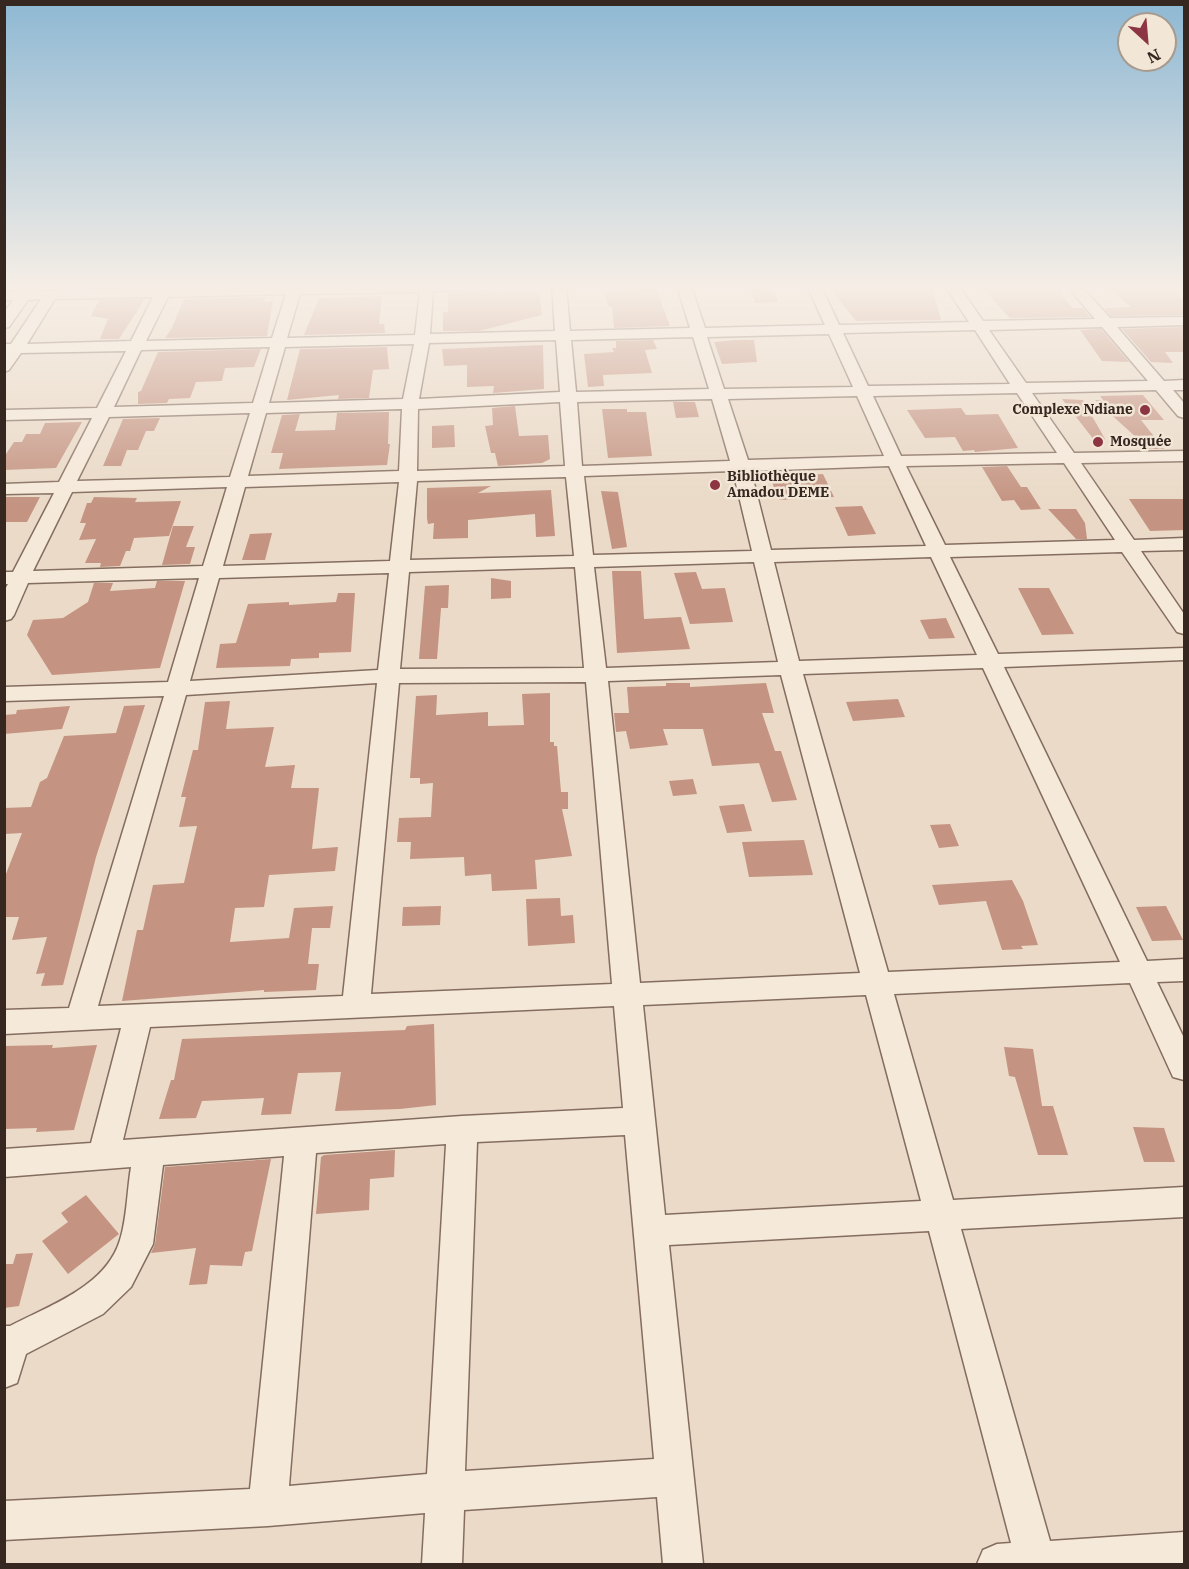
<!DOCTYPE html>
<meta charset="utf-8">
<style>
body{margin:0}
#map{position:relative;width:1189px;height:1569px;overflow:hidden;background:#eadac7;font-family:"IBM Plex Serif",serif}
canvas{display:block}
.frame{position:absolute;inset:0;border:6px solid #362821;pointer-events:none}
.north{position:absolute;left:1117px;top:12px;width:60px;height:60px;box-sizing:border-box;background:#f2e6d6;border:2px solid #a79a8e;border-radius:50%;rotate:154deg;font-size:16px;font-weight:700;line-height:24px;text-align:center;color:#362821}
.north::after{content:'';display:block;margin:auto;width:21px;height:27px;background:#8c3543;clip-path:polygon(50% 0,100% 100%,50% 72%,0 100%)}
</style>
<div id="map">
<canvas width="1189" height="1569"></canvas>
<div class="frame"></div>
<div class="north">N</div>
</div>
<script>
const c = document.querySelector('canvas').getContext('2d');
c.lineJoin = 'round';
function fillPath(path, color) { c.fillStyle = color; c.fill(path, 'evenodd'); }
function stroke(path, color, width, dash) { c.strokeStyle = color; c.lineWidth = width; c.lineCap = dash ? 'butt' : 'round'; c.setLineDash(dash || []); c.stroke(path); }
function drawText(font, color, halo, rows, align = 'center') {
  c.font = font + ' "IBM Plex Serif",serif'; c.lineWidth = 5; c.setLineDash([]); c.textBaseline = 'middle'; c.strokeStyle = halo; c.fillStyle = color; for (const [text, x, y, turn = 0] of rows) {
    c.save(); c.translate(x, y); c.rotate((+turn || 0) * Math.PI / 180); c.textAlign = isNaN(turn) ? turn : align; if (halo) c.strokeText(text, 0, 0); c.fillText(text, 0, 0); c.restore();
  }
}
fillPath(new Path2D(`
 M749,286H771L778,302L755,303Z
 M828,286H932L941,320L856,321Z
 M980,286H1059L1063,297L1073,308H1083L1090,317L1010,318Z
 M1106,286H1170L1185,302V315L1111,316L1104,308L1131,307Z
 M656,288L670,326L614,328L612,307H609L603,290Z
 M531,290L539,292L542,315L479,331H443V312H448V293Z
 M382,296L379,324H384L385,333L304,335L319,298Z
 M266,297L263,302L273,301L267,336L165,338L172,328L184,299Z
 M145,299L119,339H100L108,319L91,316L99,300Z
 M1184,327L1185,352H1165L1173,363L1151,362L1122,329Z
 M1101,329L1129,362L1102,361L1080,330Z
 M653,340L657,349L645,350L652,373L603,375L604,386L588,387L584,354L614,352L612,348H616V341Z
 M734,340H754L757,362L722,364L714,342Z
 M543,345L544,389L493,393L494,386L467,387V365L444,366L442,349Z
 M387,347L389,369L373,370L369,398L338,399L339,395L287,400L300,349Z
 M261,349L254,367L225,368L222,381L196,382L190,398L169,399L167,403L138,404V392L141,391L158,352Z
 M1143,395L1164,420H1141L1164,449H1149L1095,400H1103L1100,396Z
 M1062,399L1083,400L1105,439L1098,445Z
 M673,402H695L699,417L676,418Z
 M515,406L519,436L548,435L550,459L542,463L498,466L495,453H491L485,426L493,425L492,408Z
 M961,408L966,415L998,414L1018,448L975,452L974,450L963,451L955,437L925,438L907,410Z
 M602,409H627V412H646L652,456L608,458Z
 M389,412L388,444H390L387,465L279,469L283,453H271L282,415L300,414L295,431L335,430L337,413Z
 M160,418L154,431H146L138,450H127L121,466H103L123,419Z
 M82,422L56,468L4,470V457L14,442H22L26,434H40L45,423Z
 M454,425L455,447L432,448V426Z
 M1007,466L1021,487H1027L1041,509L1021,510L1014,500L1002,501L982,467Z
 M823,474L834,497L779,500L770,477Z
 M491,486L478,493L551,490L555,536L536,537L535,514L468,520V538L433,539L434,523L428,524L427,518V488Z
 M601,491L618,492L627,547L612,549Z
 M4,497H40L27,522H4Z
 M94,497L137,498L135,502L181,501L169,536L134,538L130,551H126L120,566L100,567L101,563H85L96,539L79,540L86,523H80L87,503H91Z
 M1129,499H1185V530L1150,531Z
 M862,506L876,534L848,536L835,507Z
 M1048,509H1076L1085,523L1087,539H1076Z
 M173,526H194L186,547H195L190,564L162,565Z
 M272,533L265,560H242L250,534Z
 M612,571H641L644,619L681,617L690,649L617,653Z
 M696,572L702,589L725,588L733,622L690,624L674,573Z
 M491,578L511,581V598L491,599Z
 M157,581H185L160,668L52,675L27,635L33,620L63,618L88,602L94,583H113L110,591L155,588Z
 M449,585L448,608H441L437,659H419L425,586Z
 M1018,588H1049L1074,634L1042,635Z
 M338,593H355L351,652L319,653V658L291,659L290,666L216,668L220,644L236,643L248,604L289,602V605L336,602Z
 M946,618L955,638L929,639L920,620Z
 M666,683H690V687L766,683L774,713H762L775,751H781L797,800L772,802L759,763L712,766L703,729H663L668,745L630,749L626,731L616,732L614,713H629L627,687L666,686Z
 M550,693V742H554V746H557L561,792H568V809H562L572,856L535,860L537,889L492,891L491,874L465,876L464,857L410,859L411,842H397L399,818L431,817L433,783L420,784V778H410L416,696L437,695L436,715L488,712V726L524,725L522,694Z
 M898,699L905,717L853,721L846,702Z
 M230,701L226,729L274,727L265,767L295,765L291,788H319L312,849L338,847L335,871L269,875L264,907L235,908L230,942L289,938L294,908L333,906L330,928H312L308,964H319L316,990L264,992V990L122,1001L137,930H143L153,885L184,883L197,826L179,827L186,797H181L193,750H198L205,702Z
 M145,705L96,857L63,985L41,986L45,973L36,974L47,937L12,940L19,917H4V879L22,833L4,834V808L31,807L40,782L47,778L64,736L116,733L124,706Z
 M70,706L62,729L4,734V715L16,714L17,710Z
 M693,779L697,794L673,796L669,781Z
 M744,804L752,831L727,833L719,806Z
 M950,824L959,846L939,848L930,825Z
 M804,840L813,875L749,877L742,842Z
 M1012,880L1023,901L1038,945L1021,946L1023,949L1002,950L986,901L939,905L932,885Z
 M560,898L561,916L573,915L575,943L528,946L526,899Z
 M441,906L440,925L402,926L403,907Z
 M1166,906L1183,940L1152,941L1136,907Z
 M434,1024L436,1105L400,1109L335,1111L341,1072L298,1073L291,1114L261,1115L264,1098L202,1101L196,1118L159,1119L171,1080H174L182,1039L405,1030L407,1026Z
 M53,1045L52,1048L97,1045L74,1130L36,1132L37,1128L4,1129V1046Z
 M1004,1047L1033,1049L1042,1106H1053L1068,1155H1038L1015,1077L1009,1076Z
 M1133,1127L1164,1128L1175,1162H1144Z
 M395,1150L394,1177L370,1179L369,1210L316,1214L321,1157L324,1155Z
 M271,1159L252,1251L245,1252L242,1266L210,1265L207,1284L189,1285L196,1248L151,1253L155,1244L165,1167Z
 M86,1195L119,1234L68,1274L42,1241L68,1222L61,1213Z
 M33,1253L19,1306L4,1308V1264H13L16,1254Z`), '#c49381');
const minor = new Path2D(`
 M23,286H37L33,291L158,289L159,286H173L172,288L288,286H499L492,290L433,291L430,334L555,331L552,286H566L570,331L690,328L677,286H691L705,328L825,325L807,286H821L839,325L969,322L945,286H959L983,321L1095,319L1067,286H1081L1110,318L1184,317V325L1117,327L1164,381L1184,380V390H1173L1184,403V418L1178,416L1156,390L1032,393L1074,453L1184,451V461L1081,463L1134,540L1184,538V550L1141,551L1184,614V634L1177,632L1122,552L950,557L998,654L1184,648V660L1004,667L1147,961L1184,959V981L1157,982L1184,1038V1080L1173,1077L1130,983L894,994L953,1200L1184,1187V1217L961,1229L1050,1541L1184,1532V1564H977L983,1550L997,1544L1011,1543L929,1231L669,1245L703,1564H663L657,1497L464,1510L462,1564H422L425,1513L268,1526L4,1540V1501L250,1489L284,1156L163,1165L153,1244L131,1287L103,1314L26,1354L17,1383L4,1388V1326H10C48,1306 106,1287 120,1240C127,1218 127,1191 131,1167L4,1177V1149L91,1143L121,1028L4,1034V1010L69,1008L164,696L4,701V687L168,682L199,578L28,583L14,615L11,619L4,621V591L8,584H4V572H13L54,493L4,494V484L59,482L92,418L4,420V410L97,408L126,351L21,353L9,370L4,372V344H11L41,299L28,300L9,327L4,328V313L13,300H4V292L19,291ZM420,292L415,335L287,338L300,294ZM286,294L272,338L146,341L168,297ZM153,297L131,341L27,344L55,299ZM1102,327L1148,381L1026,383L989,330ZM975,330L1010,384L868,386L843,333ZM829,334L853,387L724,389L707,337ZM693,337L709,389L576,392L571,340ZM556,340L560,392L419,399L429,343ZM414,344L403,399L269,403L285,347ZM270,347L253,403L114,407L141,350ZM1017,393L1057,453L901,456L873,396ZM857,396L884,456L748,460L728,399ZM712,399L730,461L582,466L577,402ZM560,402L565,466L417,471L418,409ZM402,409L399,471L248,476L266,413ZM250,413L230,477L77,481L109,417ZM1064,463L1115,540L945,545L906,466ZM889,466L926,546L771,550L751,471ZM733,471L752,551L593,555L584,476ZM566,477L574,556L410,560L417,481ZM399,482L390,561L223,566L245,487ZM227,487L203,566L33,571L72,492ZM931,557L977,655L799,661L774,562ZM754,562L778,662L606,668L594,567ZM575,567L584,668L400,669L409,572ZM389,573L378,670L190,681L219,578ZM983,668L1120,962L888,972L803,674ZM781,675L860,973L640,983L608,681ZM586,682L612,984L371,994L399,683ZM377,683L343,996L98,1006L186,695ZM866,995L921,1201L665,1215L643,1005ZM614,1006L623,1108L462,1116L123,1140L150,1027ZM625,1135L654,1459L465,1471L477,1142ZM446,1144L427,1474L289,1486L316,1153Z`);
stroke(minor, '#846d5f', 3);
fillPath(minor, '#f5e9da');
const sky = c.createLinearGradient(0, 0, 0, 505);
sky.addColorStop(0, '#8eb8d3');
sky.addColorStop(0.57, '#f6eee6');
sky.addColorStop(1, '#f6eee600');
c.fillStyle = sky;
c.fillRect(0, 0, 1189, 505);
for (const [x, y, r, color] of [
 [1145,410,6,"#8c3543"],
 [1098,442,6,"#8c3543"],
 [715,485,6,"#8c3543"]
]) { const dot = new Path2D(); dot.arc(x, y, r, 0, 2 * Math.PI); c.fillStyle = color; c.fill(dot); stroke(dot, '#f2e6d6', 2); }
drawText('bold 14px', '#362821', '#f2e6d6', [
 ["Complexe Ndiane",1133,410,"right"],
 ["Mosquée",1110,442],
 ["Bibliothèque",727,477],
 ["Amadou DEME",727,493]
], 'left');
</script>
